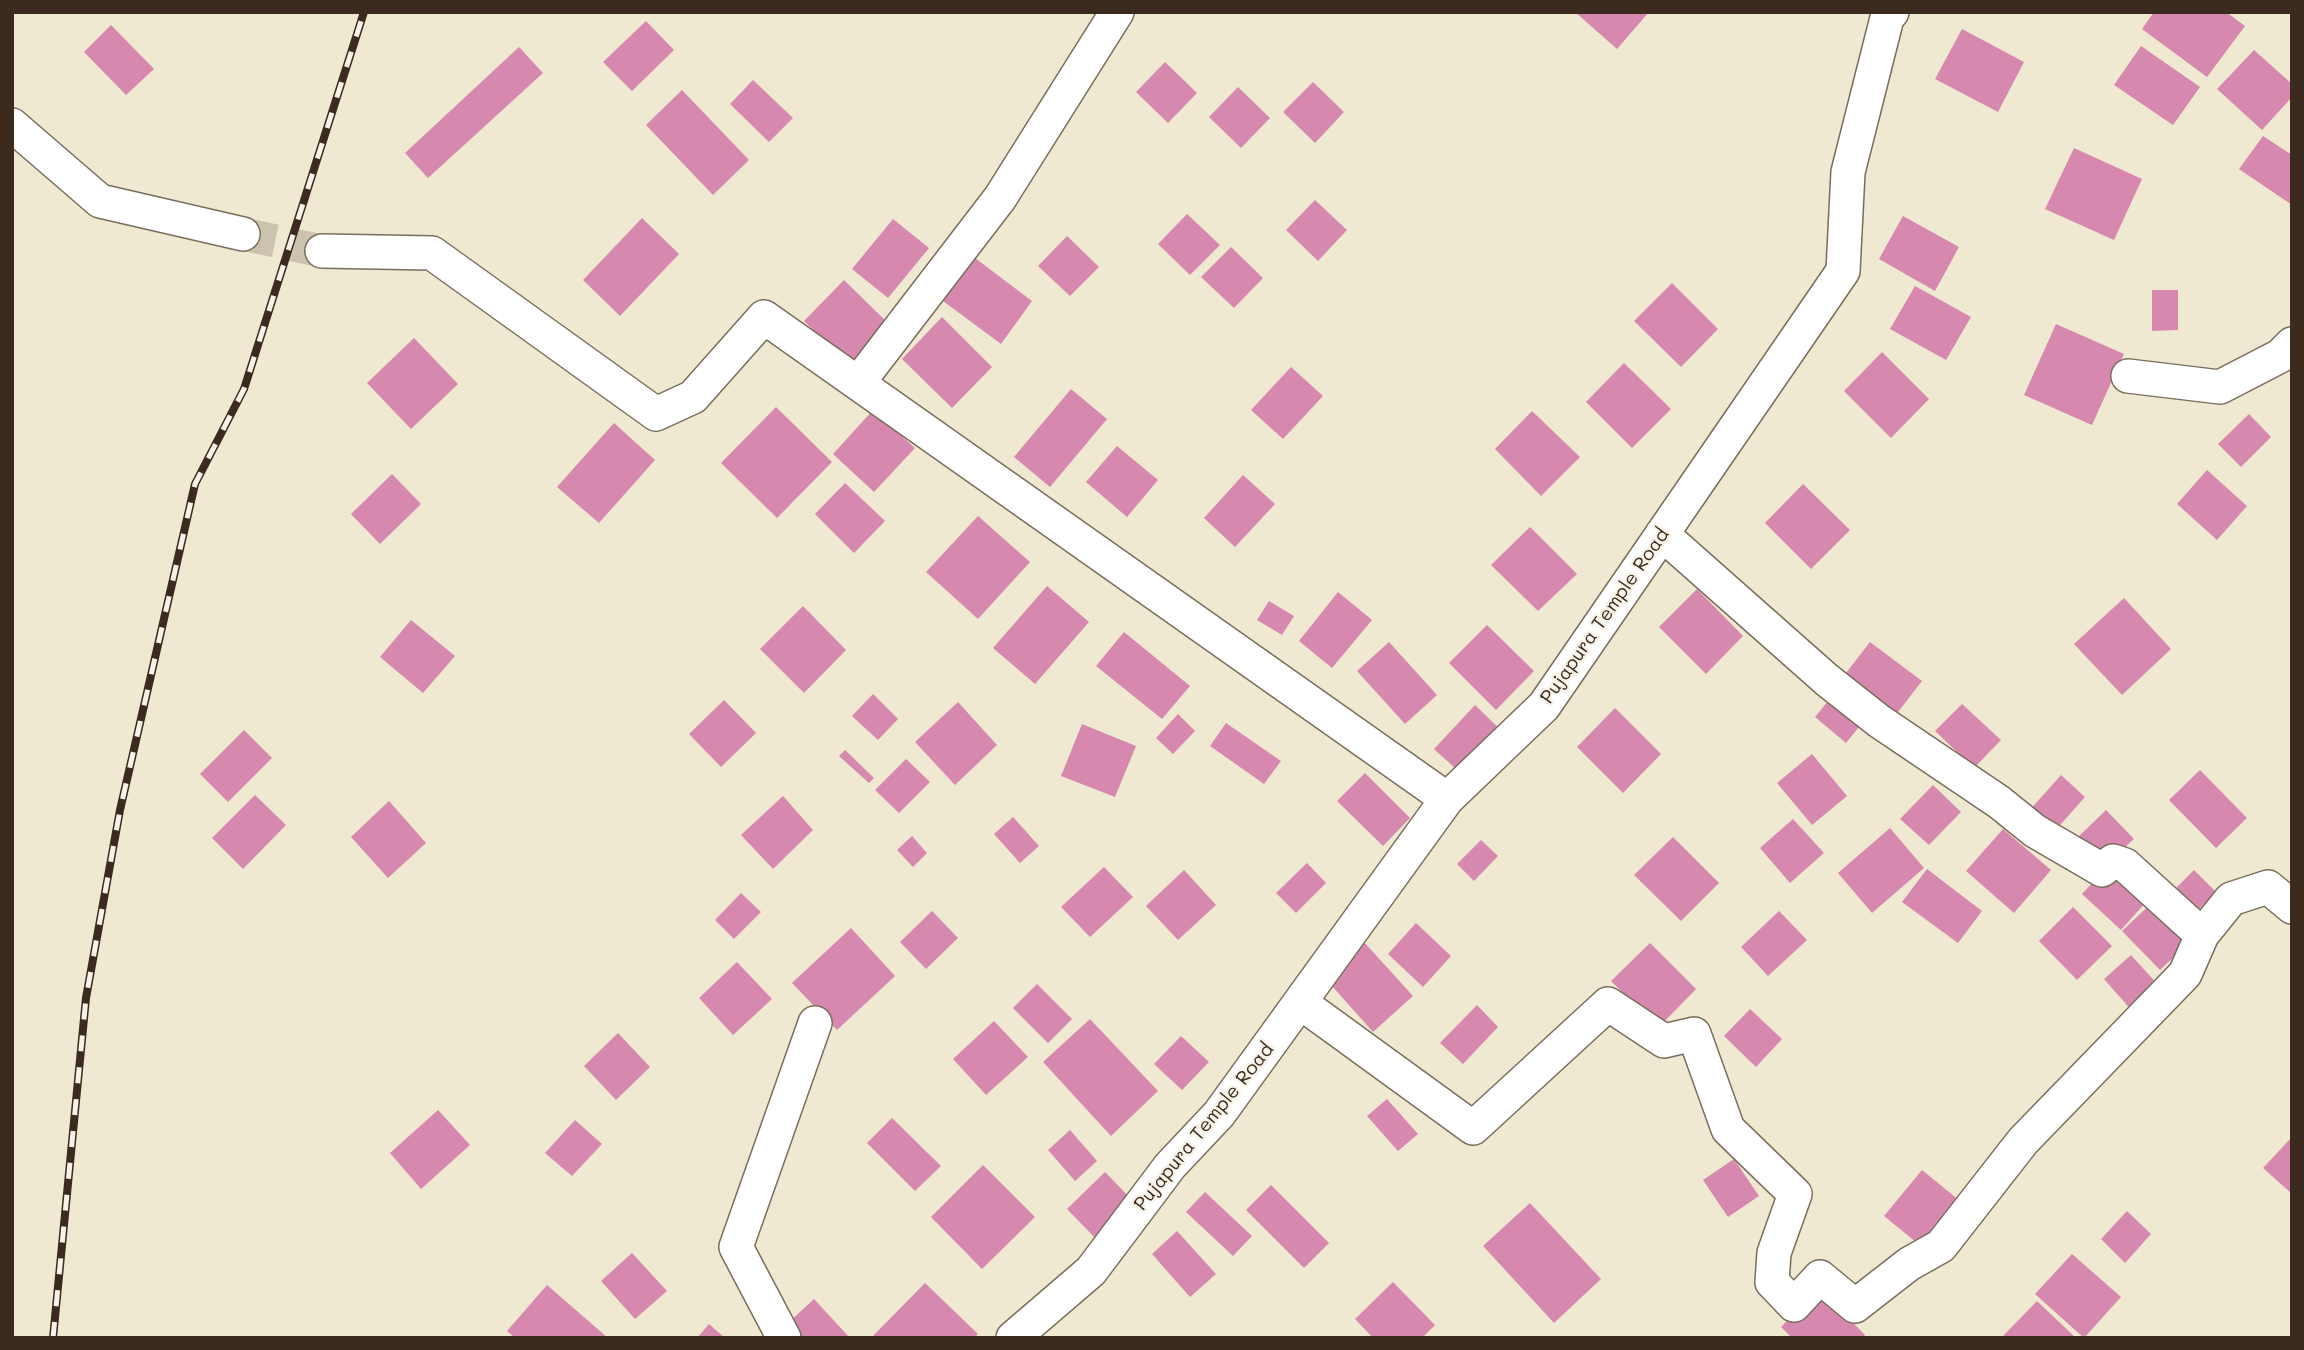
<!DOCTYPE html>
<style>
body{margin:0}
#map{position:relative;width:2304px;height:1350px;overflow:hidden;background:#efe9d1;font-family:Mali,sans-serif}
canvas{display:block}
.frame{position:absolute;inset:0;border:14px solid #3b2a1e;pointer-events:none}
</style>
<div id="map">
<canvas width="2304" height="1350"></canvas>
<div class="frame"></div>
</div>
<script>
const c = document.querySelector('canvas').getContext('2d');
c.lineJoin = 'round';
function fillPath(path, color) { c.fillStyle = color; c.fill(path, 'evenodd'); }
function stroke(path, color, width, dash) { c.strokeStyle = color; c.lineWidth = width; c.lineCap = dash ? 'butt' : 'round'; c.setLineDash(dash || []); c.stroke(path); }
function drawText(font, color, halo, rows, align = 'center') {
  c.font = font + ' Mali,sans-serif'; c.lineWidth = 5; c.setLineDash([]); c.textBaseline = 'middle'; c.strokeStyle = halo; c.fillStyle = color; for (const [text, x, y, turn = 0] of rows) {
    c.save(); c.translate(x, y); c.rotate((+turn || 0) * Math.PI / 180); c.textAlign = isNaN(turn) ? turn : align; if (halo) c.strokeText(text, 0, 0); c.fillText(text, 0, 0); c.restore();
  }
}
fillPath(new Path2D(`
 M1575,12H1649L1617,49Z
 M2154,12H2226L2245,26L2207,77L2142,29Z
 M646,21L674,50L632,91L603,62Z
 M111,25L154,69L126,95L84,52Z
 M1962,29L2024,62L1998,112L1935,79Z
 M2141,46L2200,87L2173,125L2114,85Z
 M519,47L543,73L428,178L405,153Z
 M2254,50L2292,84V97L2262,130L2217,89Z
 M1165,62L1197,93L1168,123L1136,92Z
 M753,80L793,118L769,142L730,104Z
 M1313,82L1344,112L1315,143L1283,112Z
 M1238,87L1270,118L1241,148L1209,117Z
 M682,90L749,160L713,195L646,125Z
 M2263,136L2292,155V205L2239,169Z
 M2074,148L2142,179L2114,240L2045,209Z
 M1315,200L1347,230L1318,261L1286,230Z
 M1187,214L1220,245L1190,275L1158,244Z
 M1903,216L1959,247L1935,291L1879,259Z
 M642,218L679,254L620,316L583,280Z
 M893,219L929,248L888,298L852,269Z
 M1067,236L1099,267L1070,296L1038,266Z
 M1231,247L1263,278L1234,308L1201,277Z
 M975,258L1032,301L1001,344L943,301Z
 M844,280L894,329L854,370L804,321Z
 M1672,283L1718,329L1681,367L1634,321Z
 M1915,286L1971,317L1946,360L1890,329Z
 M2152,290H2178V330L2152,331Z
 M942,317L992,367L952,408L902,359Z
 M2056,324L2124,354L2092,425L2024,395Z
 M414,338L458,384L411,429L367,383Z
 M1882,352L1929,399L1891,438L1844,391Z
 M1624,363L1671,409L1632,448L1586,402Z
 M1291,367L1323,396L1283,439L1251,410Z
 M1071,389L1107,419L1050,487L1014,457Z
 M776,407L832,462L777,518L721,463Z
 M873,410L915,448L874,492L833,454Z
 M1532,411L1580,457L1541,496L1495,449Z
 M2249,414L2271,437L2241,467L2218,444Z
 M614,423L655,460L599,523L557,487Z
 M1117,446L1158,480L1127,517L1086,482Z
 M2207,470L2247,506L2217,540L2177,504Z
 M392,474L421,504L380,544L351,514Z
 M1243,475L1275,504L1235,547L1204,518Z
 M845,483L885,521L854,553L815,514Z
 M1803,484L1850,530L1811,569L1765,523Z
 M978,516L1030,562L978,619L926,572Z
 M1530,527L1577,574L1538,611L1491,565Z
 M1047,586L1089,622L1035,684L993,648Z
 M1697,589L1743,636L1706,674L1659,627Z
 M1338,592L1372,620L1332,668L1299,641Z
 M2124,598L2171,649L2122,695L2074,644Z
 M1269,601L1294,616L1282,635L1257,620Z
 M803,606L846,650L804,693L760,649Z
 M411,620L455,656L423,693L380,657Z
 M1487,625L1534,671L1496,710L1449,663Z
 M1124,632L1190,686L1162,719L1096,666Z
 M1389,642L1437,695L1405,724L1357,671Z
 M1870,642L1922,681L1888,725L1836,686Z
 M1837,690L1868,716L1846,743L1815,717Z
 M873,694L898,719L878,740L852,716Z
 M724,700L756,733L721,767L689,734Z
 M958,702L997,745L955,785L915,742Z
 M1962,704L2001,740L1974,768L1935,731Z
 M1475,705L1506,735L1466,778L1434,749Z
 M1615,708L1661,754L1623,793L1577,747Z
 M1178,714L1195,731L1173,754L1156,738Z
 M1226,723L1281,761L1264,784L1210,746Z
 M1082,724L1136,746L1115,797L1061,776Z
 M244,730L272,758L228,802L200,774Z
 M845,750L874,778L869,783L839,756Z
 M1812,754L1847,796L1812,825L1777,783Z
 M906,759L930,782L899,813L875,790Z
 M2200,770L2247,818L2216,848L2169,800Z
 M1365,773L1410,818L1383,846L1337,801Z
 M2061,775L2085,797L2053,833L2029,811Z
 M1933,785L1961,812L1929,845L1900,819Z
 M255,795L286,825L243,869L212,838Z
 M783,796L813,830L773,869L741,835Z
 M389,801L426,843L388,878L351,837Z
 M2106,810L2134,839L2103,867L2076,839Z
 M1013,817L1039,846L1020,863L994,834Z
 M1793,819L1824,853L1790,883L1760,848Z
 M1890,828L1924,868L1872,913L1838,873Z
 M2003,829L2051,870L2014,913L1966,871Z
 M912,836L927,853L913,867L897,850Z
 M1673,837L1719,883L1681,921L1634,875Z
 M1481,840L1498,856L1474,881L1457,864Z
 M1307,863L1326,883L1296,913L1276,893Z
 M2110,864L2148,900L2121,930L2082,894Z
 M1104,867L1133,897L1090,937L1061,907Z
 M1927,869L1982,911L1958,943L1902,902Z
 M1184,870L1216,905L1178,940L1146,906Z
 M2194,870L2216,892L2197,911L2175,889Z
 M741,893L761,912L734,939L715,920Z
 M2159,896L2196,936L2160,970L2122,931Z
 M2073,907L2112,946L2077,980L2039,941Z
 M932,911L958,938L926,969L900,942Z
 M1779,911L1807,940L1768,976L1741,947Z
 M1416,923L1451,956L1423,987L1388,954Z
 M851,928L895,976L837,1030L792,983Z
 M1363,941L1413,996L1373,1032L1324,977Z
 M1650,943L1696,989L1658,1028L1611,981Z
 M2131,955L2160,987L2133,1012L2104,979Z
 M737,962L772,999L733,1035L699,998Z
 M1037,984L1072,1019L1048,1043L1013,1008Z
 M1477,1005L1498,1027L1463,1064L1440,1043Z
 M1750,1009L1782,1039L1756,1067L1724,1036Z
 M1090,1019L1158,1091L1111,1136L1043,1062Z
 M994,1021L1028,1057L986,1095L953,1059Z
 M618,1033L650,1067L616,1100L584,1066Z
 M1181,1036L1209,1062L1182,1090L1154,1064Z
 M1387,1099L1418,1134L1398,1151L1367,1116Z
 M438,1110L470,1145L421,1189L390,1153Z
 M892,1118L941,1166L915,1191L867,1143Z
 M575,1120L602,1144L572,1176L545,1153Z
 M1070,1130L1097,1161L1075,1181L1048,1150Z
 M2292,1137V1192L2291,1193L2263,1168Z
 M1734,1159L1759,1196L1728,1217L1703,1180Z
 M983,1165L1035,1217L982,1269L931,1217Z
 M1922,1170L1965,1205L1927,1251L1884,1216Z
 M1105,1172L1136,1204L1098,1241L1067,1209Z
 M1271,1185L1329,1243L1304,1268L1246,1210Z
 M1205,1192L1252,1236L1233,1256L1186,1212Z
 M1530,1203L1601,1279L1554,1323L1483,1246Z
 M2127,1211L2151,1234L2125,1263L2101,1239Z
 M1177,1231L1216,1274L1190,1297L1152,1254Z
 M632,1253L667,1291L635,1319L601,1281Z
 M2072,1254L2121,1297L2084,1338L2035,1294Z
 M1393,1282L1435,1325L1422,1338H1373L1355,1319Z
 M925,1283L978,1334L974,1338H871Z
 M547,1285L608,1338H515L507,1331Z
 M1819,1288L1865,1335L1862,1338H1792L1781,1327Z
 M814,1299L850,1338H800L787,1324Z
 M2037,1301L2076,1338L2003,1336Z
 M709,1324L725,1338H697Z`), '#d788af');
stroke(new Path2D(`
 M243,234L322,251`), '#cbc3ad', 33, [33, 17]);
const street = new Path2D(`
 M12,125L100,201L243,234
 M322,251L432,253L656,414L693,397L764,317L1447,799
 M2128,376L2220,387L2280,356L2292,344
 M858,383L1000,198L1117,12
 M2202,935L2231,899L2268,887L2292,907
 M1301,1003L1473,1128L1608,1004L1664,1041L1694,1034L1728,1129L1795,1194L1774,1253L1772,1282L1794,1305L1820,1277L1855,1306L1909,1264L1941,1246L2023,1141L2185,974L2202,935L2125,865L2113,861L2102,870L2035,831L1999,802L1879,721L1827,680L1662,534
 M784,1338L736,1247L815,1023
 M1013,1338L1091,1271L1170,1166L1219,1114L1447,799L1544,706L1843,271L1848,172L1887,18L1892,12`);
stroke(street, '#7a6d5d', 36);
stroke(street, '#fff', 33);
const rail = new Path2D(`
 M53,1338L86,998L120,810L195,484L244,389L364,12`);
stroke(rail, '#3b2a1e', 8);
stroke(rail, '#f7f3e8', 5, [16]);
drawText('19px', '#3b2a1e', '#f7f3e8', [
 ["Pujapura Temple Road",1605,616,-55],
 ["Pujapura Temple Road",1204,1127,-51]
]);
</script>
